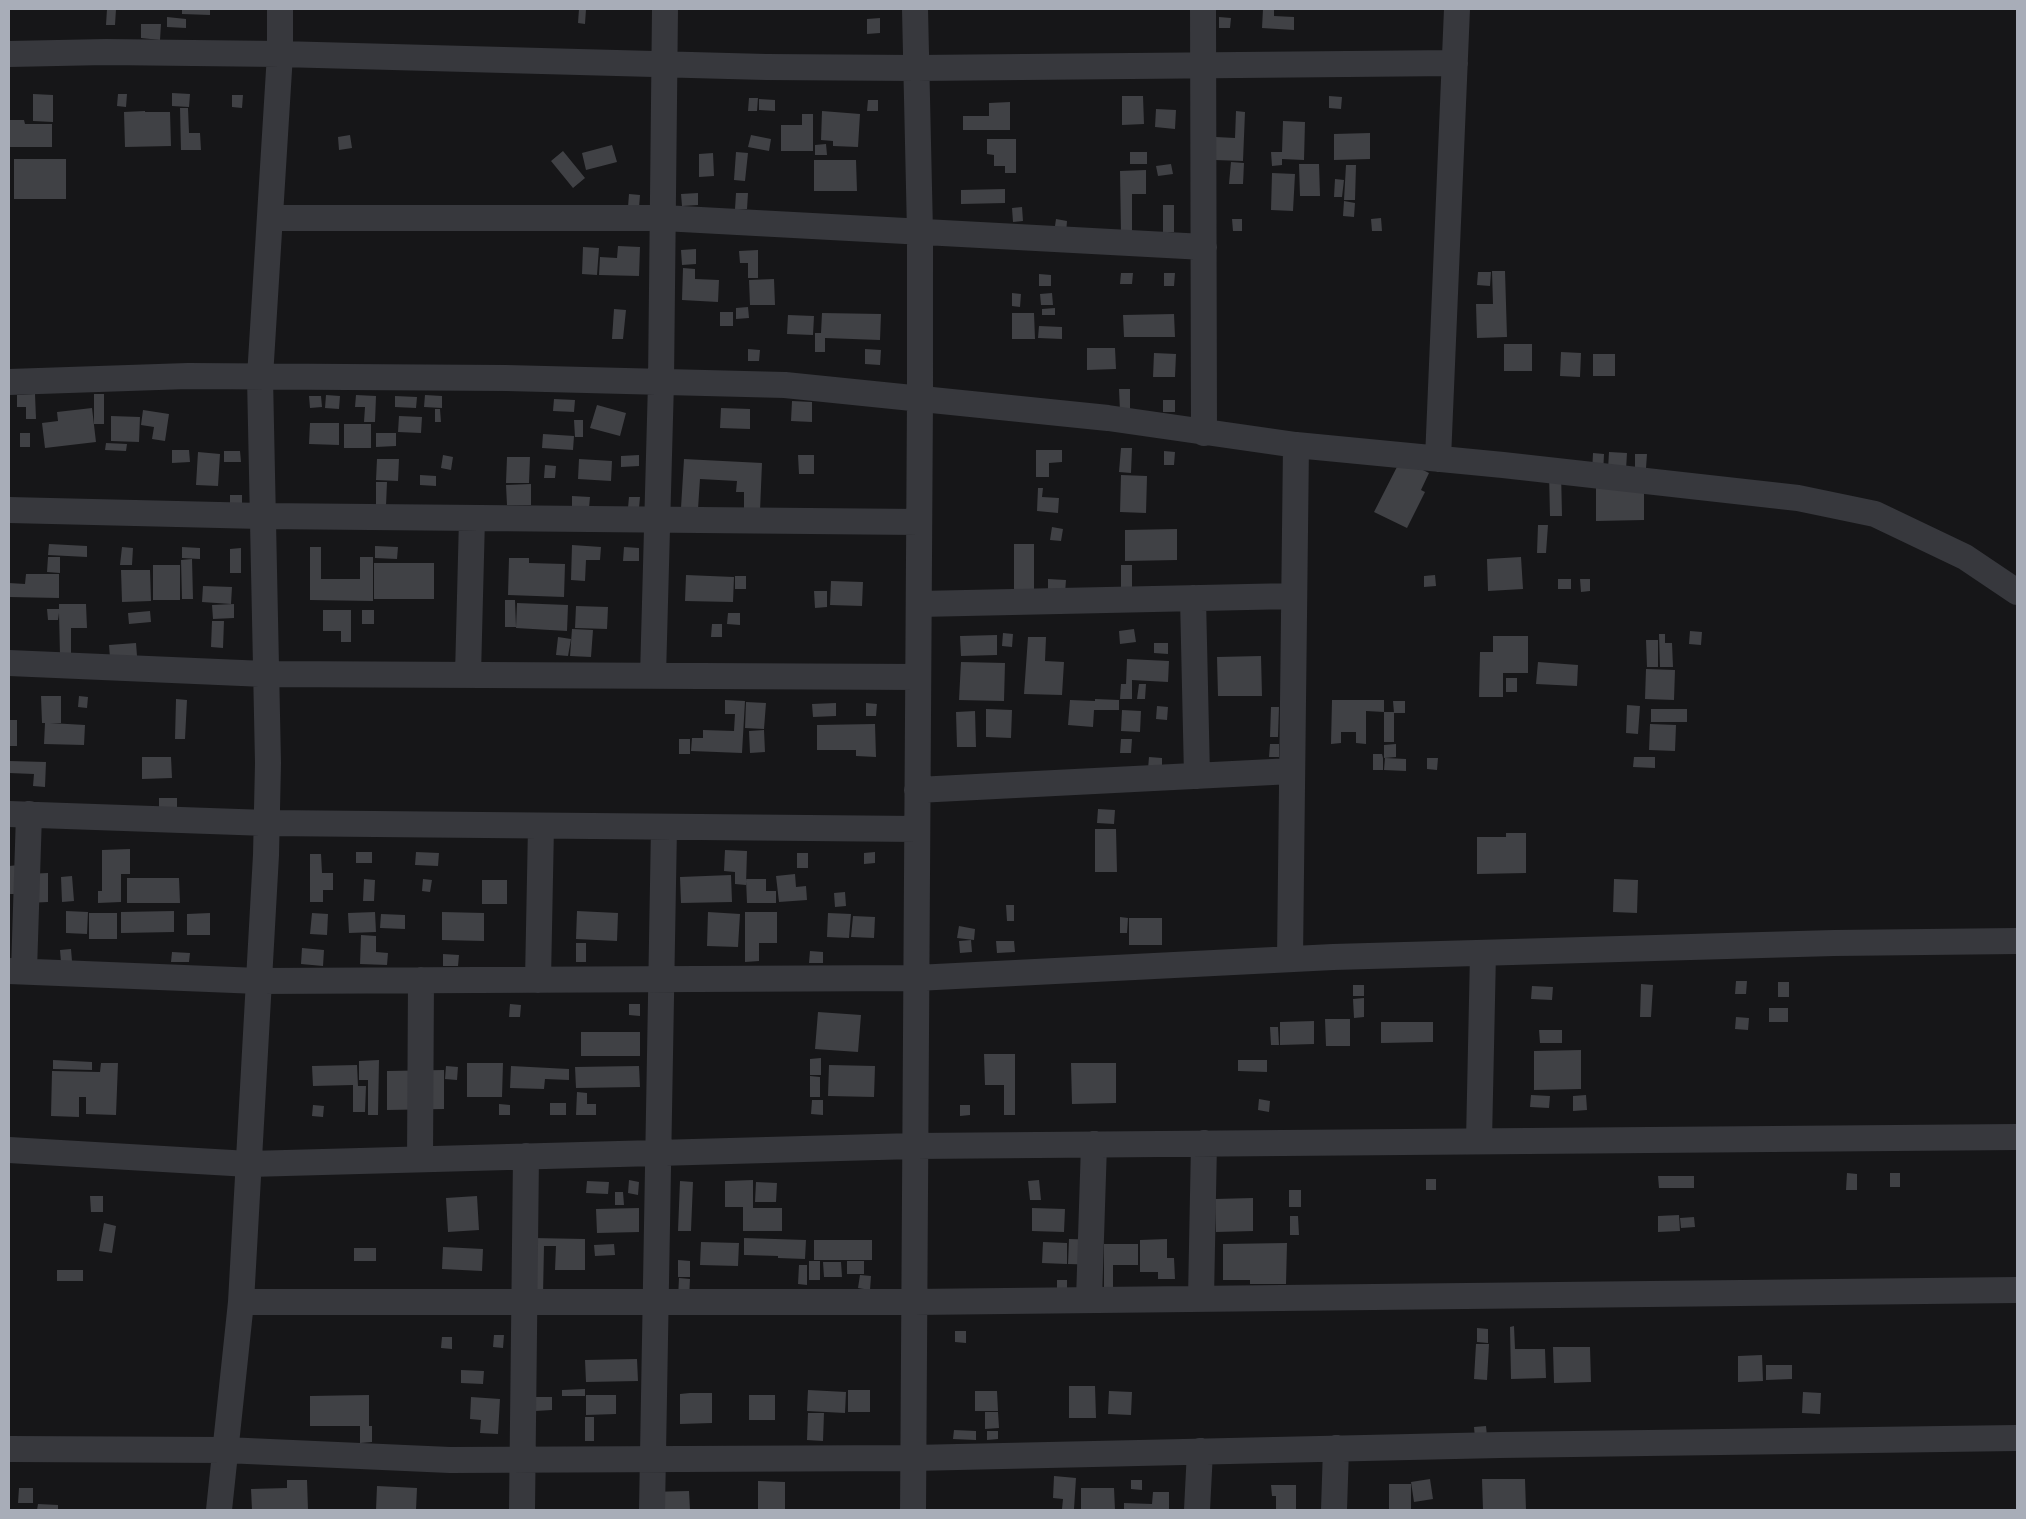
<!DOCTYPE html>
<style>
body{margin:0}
#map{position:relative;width:2026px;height:1519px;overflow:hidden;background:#161618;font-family:"Archivo Narrow",sans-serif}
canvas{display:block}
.frame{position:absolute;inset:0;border:10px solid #a8adb8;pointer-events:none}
</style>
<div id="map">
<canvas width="2026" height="1519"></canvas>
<div class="frame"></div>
</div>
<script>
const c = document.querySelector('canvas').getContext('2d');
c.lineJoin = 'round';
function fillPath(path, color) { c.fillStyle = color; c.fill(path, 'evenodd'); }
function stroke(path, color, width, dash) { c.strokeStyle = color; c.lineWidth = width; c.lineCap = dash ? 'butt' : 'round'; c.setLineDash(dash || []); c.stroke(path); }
fillPath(new Path2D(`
 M107,9H116L115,25H106Z
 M182,9H210V15L182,14Z
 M579,9H586L585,24L578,23Z
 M1263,9H1274V16L1294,17V30L1262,28Z
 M167,17L186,19V28L167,27Z
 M1219,17L1231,18L1230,28H1219Z
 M880,18V33L867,34V19Z
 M141,24H161L160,40L141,38Z
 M172,93L190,94L189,107L172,106Z
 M33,94L53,95V122L33,121Z
 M118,94H127L126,107L117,106Z
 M232,95H243L242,108L232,107Z
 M1122,96H1143L1144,124L1122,125Z
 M1329,96L1342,97L1341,109L1329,108Z
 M749,98H758L757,111H748Z
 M759,99L775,100V111L759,110Z
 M868,100H878V111H867Z
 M1010,102V130H963V116H989V103Z
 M180,108H188L189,133H200L201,150H181Z
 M1156,109L1176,110L1175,129L1155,127Z
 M145,111V112H170L171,146L125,147L124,112Z
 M822,111L860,114L858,147L833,146V141L821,140Z
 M1236,111L1245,112L1243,161L1215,160L1216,137L1235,138Z
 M802,114H813V151H781V125H802Z
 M9,120H24L25,124H52V147H9Z
 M1283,121L1305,122L1304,160L1282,159V165L1272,166L1271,152H1282Z
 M1370,133V159L1334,160V134Z
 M350,135L352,148L339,150L338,137Z
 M751,135L771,139L769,151L748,147Z
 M987,139H1016V173H1005V166H994V155L987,154Z
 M826,144L827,155H815V145Z
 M612,145L617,162L586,170L582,153Z
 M563,151L585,178L573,188L551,161Z
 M736,152L748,153L745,181L734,180Z
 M1130,152H1147V164H1130Z
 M713,153L714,176L699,177V154Z
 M14,159H66V199H14Z
 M814,160H856L857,191H814Z
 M1231,162L1244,163L1243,184H1229Z
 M1171,164L1173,174L1158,176L1156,166Z
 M1299,164H1319L1320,196H1300Z
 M1346,165H1356L1355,200H1344Z
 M1146,170V194H1132V234H1121L1120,171Z
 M1272,173L1295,174L1293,211L1271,210Z
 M1335,179L1344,180L1342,197H1334Z
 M1005,189V203L961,204V190Z
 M698,193V205L682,206L681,194Z
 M736,193H748L747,209H735Z
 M629,194L640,195L639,208L628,207Z
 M1344,201L1355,203L1354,217L1343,216Z
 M1163,205H1174V232H1163Z
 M1022,207L1023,221L1013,222L1012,208Z
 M1381,218L1382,231H1372L1371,219Z
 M1056,219L1067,221L1066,234L1054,233Z
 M1232,219H1242V231H1233Z
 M618,246L640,247L639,276L599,275L600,257L617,258Z
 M583,247L599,248L597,275L582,274Z
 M696,249V264L682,265L681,250Z
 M758,250V278H748V263H740L739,251Z
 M683,268L695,269V279L719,280L718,302L682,300Z
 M1492,271H1505L1507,337L1477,338L1476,304H1493Z
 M1478,272H1491L1490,286L1477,285Z
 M1121,273H1133L1132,284H1120Z
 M1164,273H1175L1174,286H1164Z
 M1039,274L1051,275V286H1039Z
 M774,279L775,305H750L749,280Z
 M1012,293L1021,294L1020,307L1012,306Z
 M1052,293L1053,305H1041L1040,294Z
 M748,307L749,318L736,319V308Z
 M1055,308V315H1042V309Z
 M614,309L626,310L623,339H612Z
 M720,312H733V326H720Z
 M822,313L881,314L880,340L825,338V352H815V333H821Z
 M1012,313H1034L1035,339H1012Z
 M1174,314L1175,337H1124L1123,315Z
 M788,315L814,316L813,335L787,334Z
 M1039,326L1062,327V339L1038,338Z
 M1504,344H1532V371H1504Z
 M1087,348H1115L1116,369L1087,370Z
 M748,349L760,350L759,361H748Z
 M865,349L881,350L880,365L865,364Z
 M1561,352L1581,353L1580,377L1560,376Z
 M1154,353L1176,354L1175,377H1153Z
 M1593,354H1615V376H1593Z
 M1119,389H1130V411H1120Z
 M35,394L36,419H26V407H17V395Z
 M94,394H104V424H94Z
 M326,395L340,396L339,409L325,408Z
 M356,395L376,396L375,422H364L365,407H355Z
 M425,395L442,396V408L424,407Z
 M309,396H321L322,407L310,408Z
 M395,396L417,397L416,408L395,407Z
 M554,399L575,400L574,412L553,411Z
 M1163,400H1175V412H1163Z
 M792,401L812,402V422L791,421Z
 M597,405L626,413L620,436L590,428Z
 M92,408L96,442L45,448L42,423L58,421L57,412Z
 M721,408L750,409V429L720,428Z
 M435,409H440L441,422H435Z
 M143,410L169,414L165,441L152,439L154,427L141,425Z
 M111,416L140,417L139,442L111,441Z
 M399,416L422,417L421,433L398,432Z
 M574,420H583V437H575Z
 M310,423H339V445L309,444Z
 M344,424H371V448H344Z
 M20,433H30V447H20Z
 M376,433H396V446L376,447Z
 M543,434L574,436L573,450L542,448Z
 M106,443L127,444L126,451L105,450Z
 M1121,448H1132L1131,473L1119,472Z
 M172,450H189L190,462L172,463Z
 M1036,450H1062V462L1049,463V477H1036Z
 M224,451H240L241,462H224Z
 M1164,451L1175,452L1174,465H1164Z
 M198,452L220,454L218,486L196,485Z
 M1609,452L1627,453L1626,470L1608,469Z
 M1593,453L1604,454L1603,475L1592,474Z
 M1635,454H1647L1646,468H1635Z
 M443,455L453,457L451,470L441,468Z
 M639,455V466L621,467V456Z
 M798,455H814V474H799Z
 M507,457H530L529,483H506Z
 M377,459H399L398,481L376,480Z
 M579,459L612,461L611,481L578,479Z
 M684,459L762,463L760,511H744V492H736L737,481L700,479L698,509L681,508Z
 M1401,459L1429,473L1421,490L1425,492L1407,528L1374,512Z
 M545,465L556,466L555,478H544Z
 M1561,471L1562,516H1550L1549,472Z
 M420,475L436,476V486L420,485Z
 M1121,475L1147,476L1146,513L1120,512Z
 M1596,479H1644V520L1596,521Z
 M376,482H387L386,506H376Z
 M531,484V505H507L506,485Z
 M1038,488H1043L1042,497L1059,498L1058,513L1037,511Z
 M230,495H242V507H230Z
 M572,496L590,497L589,508L572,507Z
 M629,497H640L639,508H628Z
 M1538,525H1548L1546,553H1537Z
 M1052,527L1063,529L1061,541L1050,540Z
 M1177,529V560L1125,561V530Z
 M49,544L87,546V557L48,555Z
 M1014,544H1034V601H1014Z
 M572,545L601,547L600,560H586L585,581L571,580Z
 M375,546L398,547L397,559L375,558Z
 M122,547L133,548L132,565H120Z
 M182,547L200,548V559L182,558Z
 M310,547H321V579H360V557H373V601L310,600Z
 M624,547L639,548V561H623Z
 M241,548V573H230V549Z
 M48,557H60V573L47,572Z
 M1521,557L1523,589L1488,591L1487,559Z
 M509,558H529V563L565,564L564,597L508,595Z
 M192,559L193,599H182L181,560Z
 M374,563H434V599H374Z
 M153,565H180V600H153Z
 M1121,565H1132V590L1121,589Z
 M121,570H150L151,601L122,602Z
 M26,574H59V598L9,597V583L25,584Z
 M686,575L734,577L733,602L685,601Z
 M1435,575L1436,586L1424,587V576Z
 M735,576H746V589H735Z
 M1048,579L1066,580L1065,593L1048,592Z
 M1558,579H1571V589H1558Z
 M1580,579H1590V591L1581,592Z
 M831,581L863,582L862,606L830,605Z
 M203,586L232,587L231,604L202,602Z
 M814,591H827V607L815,608Z
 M505,600H515L516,627H505Z
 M517,603L568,605L567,631L516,628Z
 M59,604H86L87,628H71V655H60L59,613L58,620H48L47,609H59Z
 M234,604V618L213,619L212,605Z
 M576,606L608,607L607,629L575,628Z
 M323,610H351V642H341V631H323Z
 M362,610H374V624H362Z
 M150,611L151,622L129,624L128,613Z
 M728,613H740V625L727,624Z
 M212,621H224L223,648L211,647Z
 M712,624H722V637H711Z
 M572,629L593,630L591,657L570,656Z
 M1134,629L1136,642L1120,644L1119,631Z
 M1690,631L1702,632L1701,645L1689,644Z
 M1003,633L1013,634L1012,647L1002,646Z
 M1659,634H1665V643H1672L1673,667H1660Z
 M997,635V655L961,656L960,636Z
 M1493,636H1528V673H1503V697H1479L1480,652H1493Z
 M558,637L571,639L568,656L556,655Z
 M1028,637H1046L1045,661L1064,662L1062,695L1024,694Z
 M1646,640H1658V667H1647Z
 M136,643L137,656L110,658L109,645Z
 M1154,643H1168V654L1154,653Z
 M1261,656L1262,696H1218L1217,657Z
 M1127,659L1169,661L1168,682L1132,680V699H1120L1121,684H1126Z
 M961,662L1005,663L1004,701L959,700Z
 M1538,662L1578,665L1577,686L1536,684Z
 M1646,669L1675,670L1674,700L1645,699Z
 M1506,678H1517V692H1506Z
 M1139,684H1146L1145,699H1137Z
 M41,696H61V723H50L85,725L84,745L44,744L45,723H42Z
 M79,696L88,697L87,708L78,707Z
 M176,699L187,700L185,739H175Z
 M1095,699L1119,700V710H1094L1093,727L1068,725L1070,700L1095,701Z
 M725,700L745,701L742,753L691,751L692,738H703V730L734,731L735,714H725Z
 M1332,700H1384V712L1366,711V744L1356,743V732H1341V743L1331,744Z
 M1393,701H1405V713H1394Z
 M746,702L766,703L764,729L745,728Z
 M836,703V716L813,717L812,704Z
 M866,703L877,704L876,716H866Z
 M1627,705L1640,706L1638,734L1626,733Z
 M1157,706L1168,707L1167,720L1156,719Z
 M1271,707H1279L1278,737H1270Z
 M986,709L1012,710L1011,738L986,737Z
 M1651,709H1687V722H1651Z
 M1122,710L1141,711L1140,732L1121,731Z
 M975,711L976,747H957L956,712Z
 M1384,712H1394V742H1384Z
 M9,720H17V746H9Z
 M875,724L876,757L856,756V750H817V725Z
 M1650,724L1676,725L1675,751L1649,750Z
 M764,730L765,752L750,753L749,731Z
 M679,739H690V754H679Z
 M1121,739H1132L1131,753H1120Z
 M1270,744H1279V757H1269Z
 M1396,744V757L1384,758V745Z
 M1373,754H1382L1383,758H1381H1383V770H1373Z
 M142,757H171L172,778L142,779Z
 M1149,757L1162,758V769H1148Z
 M1634,757H1655V768L1633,767Z
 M1385,758L1406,759V771L1384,770Z
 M1427,758H1438L1437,770L1427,769Z
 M9,761L46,762L45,787L33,786L34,774L9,773Z
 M159,798H177V810L159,809Z
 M1098,809L1115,810L1114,824L1097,823Z
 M1095,829H1116L1117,872H1095Z
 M1506,833H1526V873L1477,874V837H1506Z
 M130,849V874H121V902L98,903V891H102V850Z
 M725,850L747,851L746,885L735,884V872L724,871Z
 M356,852H372V863H356Z
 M416,852L439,853L438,866L415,865Z
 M875,852V863L864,864V853Z
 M797,853H808V868H797Z
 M310,854H321L322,873H333V890H323V902H310Z
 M19,865L20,894H9V866Z
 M48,873V902L26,903L25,874Z
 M795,874L796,887L806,886L807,900L779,902L776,876Z
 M731,875L732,902L681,903L680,877Z
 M72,876L74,901L62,902L61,877Z
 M127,878H179L180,903H127Z
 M364,879L375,880L374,901H363Z
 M423,879L432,880L430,892L422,891Z
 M746,879H766V891H776V903H747Z
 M1614,879L1638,880L1637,913L1613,912Z
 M482,880H507V904H482Z
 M845,892L846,906L835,907L834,893Z
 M1006,905H1014V921H1007Z
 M66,911L88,912L87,934L66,933Z
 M174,911V932L121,933V912Z
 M577,911L618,913L617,941L576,939Z
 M375,912L376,932L349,933L348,913Z
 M442,912L484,913V941L442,940Z
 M708,912L740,914L738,947L707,946Z
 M745,912H777V943H759V961L745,962Z
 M89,913H117V939H89Z
 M210,913V935H187V914Z
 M312,913L328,914L327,935L310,934Z
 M828,913L851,914L849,938L827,937Z
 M381,914L405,915V929L380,928Z
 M853,916L875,917L874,938L851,937Z
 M1120,917L1128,918L1127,933H1120Z
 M1129,918H1162V945H1129Z
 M959,926L975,929L974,940L957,938Z
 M361,935L376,936V952L388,953L387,965L360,964Z
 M971,940L972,952L960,953L959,941Z
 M996,941H1014L1015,952L997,953Z
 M576,943H586V962H576Z
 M302,948L324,950L323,966L301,964Z
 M71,949L72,961L61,962L60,950Z
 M810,951L823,952V963H809Z
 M172,952L190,953L189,962H171Z
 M443,954L459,955L458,966H443Z
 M1736,981H1747L1746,994H1735Z
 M1778,982H1789V997H1778Z
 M1641,984L1653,985L1651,1017H1640Z
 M1353,985H1364V996H1353Z
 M1532,986L1553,987L1552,1000L1531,999Z
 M1364,998V1017L1354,1018L1353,999Z
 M510,1004L521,1005L520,1017H509Z
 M629,1004H640V1016L629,1015Z
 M1769,1008H1788V1022H1769Z
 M818,1012L861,1015L858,1052L815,1049Z
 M1736,1017L1749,1018L1748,1030L1735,1029Z
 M1325,1019H1350V1046H1326Z
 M1314,1021V1044L1280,1045V1022Z
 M1381,1022H1433V1042L1381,1043Z
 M1270,1027H1278L1279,1045H1271Z
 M1539,1030H1562V1043H1540Z
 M581,1032H640V1056H581Z
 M1581,1050V1089L1534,1090V1051Z
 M984,1054H1015V1115H1004V1085H985Z
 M821,1058V1075H810V1059Z
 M53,1060L92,1062V1070L53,1069Z
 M379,1060L378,1115H368V1080H359V1061Z
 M1238,1060H1267V1072L1238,1071Z
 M101,1063H118L116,1115L86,1114V1097H79V1117L51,1116L52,1071L100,1072Z
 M467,1063H503L502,1097H467Z
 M1071,1063H1116V1103L1072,1104Z
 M357,1065L358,1086H366L365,1112H353V1085L313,1086L312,1066Z
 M829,1065L875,1066L874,1097L828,1096Z
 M446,1066L458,1067L457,1080L445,1079Z
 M511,1066L569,1069V1080L545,1079L544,1089L510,1088Z
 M639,1066L640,1087L576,1088L575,1067Z
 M444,1070V1109L387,1110V1071Z
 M810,1076L820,1077V1097H810Z
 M577,1092L587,1093V1104H596V1115H576Z
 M1531,1095L1550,1096L1549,1108L1530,1107Z
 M1586,1095L1587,1110L1573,1111V1096Z
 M1259,1099L1270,1101L1269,1112L1258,1110Z
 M812,1100H823V1115L811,1114Z
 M550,1103H566V1115H550Z
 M499,1104L510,1105V1115H499Z
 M313,1105L324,1106L323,1117L312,1116Z
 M960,1105H970V1115L960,1116Z
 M1847,1173L1857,1174V1190H1846Z
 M1890,1173H1900V1187H1890Z
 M1658,1176H1694V1188H1659Z
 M1426,1179H1436V1190H1426Z
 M629,1180L639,1182L638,1195L628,1193Z
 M753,1180V1208H782V1231H743V1207H725V1181Z
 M1039,1180L1041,1200H1030L1028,1181Z
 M587,1181L609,1182L608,1194L586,1193Z
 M680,1181L693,1182L691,1231H678Z
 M756,1182L777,1183L776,1202H755Z
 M1289,1190H1301V1207H1289Z
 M615,1192H623L624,1205H615Z
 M90,1196H103V1212H91Z
 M477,1196L479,1230L448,1232L446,1198Z
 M1253,1198V1231L1216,1232L1215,1199Z
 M639,1208V1232L597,1233L596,1209Z
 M1032,1208L1065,1209L1064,1232L1032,1231Z
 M1679,1215L1680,1231L1658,1232V1216Z
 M1290,1216H1298L1299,1235H1290Z
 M1694,1217L1695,1227L1681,1228L1680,1218Z
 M104,1223L116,1226L112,1253L99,1251Z
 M532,1238L585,1239V1270H555L556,1246H544L543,1295H531Z
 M744,1238L806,1240L805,1259L778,1258V1256L744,1255Z
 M1069,1239L1103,1240V1265L1068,1264Z
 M1167,1239V1258H1174L1175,1279H1158V1272H1140V1240Z
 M814,1240H872V1260H814Z
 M701,1242L739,1243L738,1266L700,1265Z
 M1043,1242L1067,1243V1264L1042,1263Z
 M1287,1243L1286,1284H1250V1280H1223V1244Z
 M614,1244L615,1255L595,1256L594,1245Z
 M1104,1244H1138V1265H1113V1291H1104Z
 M443,1247L483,1249L482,1271L442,1269Z
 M354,1248H376V1261H354Z
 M678,1260L690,1261V1277H678Z
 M809,1261H820V1280H809Z
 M847,1261H864V1274H847Z
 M823,1262H841L842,1277H824Z
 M799,1265H807V1285L798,1284Z
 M57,1270H83V1281H57Z
 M860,1275L871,1276L870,1290L858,1288Z
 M679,1278L690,1279L689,1299L678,1298Z
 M1057,1280H1067V1292H1057Z
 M1514,1326L1515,1349H1545L1546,1378L1511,1379L1510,1327Z
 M1477,1328L1488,1329V1343L1477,1342Z
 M955,1331H966V1343L955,1342Z
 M494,1335H504L503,1348L493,1347Z
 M442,1337H452V1349L441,1348Z
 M1476,1344H1489L1487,1380L1474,1379Z
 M1553,1347H1590L1591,1382L1554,1383Z
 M1762,1355L1763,1381L1738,1382V1356Z
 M637,1359L638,1381L586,1382L585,1360Z
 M1766,1365H1792V1379L1766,1380Z
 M461,1370L484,1371L483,1384L461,1383Z
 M1069,1386H1095L1096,1418H1069Z
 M585,1389V1396H562V1390Z
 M808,1390L846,1392L845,1413L807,1411Z
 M848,1390H870V1412H848Z
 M975,1391H997L998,1411H975Z
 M1109,1391L1132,1392L1131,1415L1108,1414Z
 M1803,1392L1821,1393L1820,1414L1802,1413Z
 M690,1393H712V1423L680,1424V1394Z
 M369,1395V1426H372V1442L360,1443V1426H310V1396Z
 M586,1395H616V1414L586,1415Z
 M749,1395H775V1420H749Z
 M471,1397L500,1399L498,1434L480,1433L481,1420L470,1419Z
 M534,1397H552V1410L535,1411Z
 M985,1412H998L999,1428L985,1429Z
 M808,1413H824L823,1441L807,1440Z
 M585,1417H594V1441H585Z
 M1486,1426L1487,1437L1475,1438L1474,1427Z
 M954,1430L976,1431V1440L953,1439Z
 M987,1431H998V1439L987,1440Z
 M1054,1476L1076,1478L1074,1509H1062L1063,1499L1053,1498Z
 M1430,1479L1433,1499L1414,1502L1411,1482Z
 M1482,1479H1525L1526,1510H1483Z
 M287,1480H307L308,1510H252L251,1489L287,1488Z
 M1131,1480H1142V1490L1131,1489Z
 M758,1481L785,1482V1510H758Z
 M1389,1484H1411V1510H1389Z
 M1271,1485H1296V1510H1276V1496H1272Z
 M377,1486L417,1488L416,1510H376Z
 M19,1488H33V1503H18Z
 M1081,1488H1114L1115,1510H1081Z
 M689,1491L690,1510H647V1492Z
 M1153,1492H1169V1510H1124V1503L1152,1504Z
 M38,1504L58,1505V1510H37Z`), '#404145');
stroke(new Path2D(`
 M1203,9L1204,433
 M9,54L106,52L280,54L766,67L916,68L1455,63
 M270,218H663L1204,247
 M9,382L188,376L506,378L785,385L1108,418L1296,445L1503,465L1798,498L1875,514L1965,557L2017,592
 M1438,459L1457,9
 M9,510L261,516L919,522
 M1193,598L1197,776
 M919,604L1294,596
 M9,663L265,674L918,677
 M468,675L472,518
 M653,676L661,382L665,9
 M917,790L1292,771
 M9,814L267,823L917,829
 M1290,959L1296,445
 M9,971L259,981L916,978L1333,957L1834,943L2017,941
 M24,971L29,814
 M538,980L541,826
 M1479,1141L1483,953
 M9,1150L249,1164L915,1146L2017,1137
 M420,1159L421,980
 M1201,1298L1204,1143
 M1089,1300L1094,1144
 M241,1302H914L2017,1290
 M9,1449L225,1450L450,1460L913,1458L1500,1445L2017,1438
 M219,1510L241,1302L266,855L268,763L260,377L280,54V9
 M522,1510L526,1156
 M652,1510L664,827
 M913,1510L920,399V232L915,9
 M1197,1510L1200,1451
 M1334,1510L1336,1448`), '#37383d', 26);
</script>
